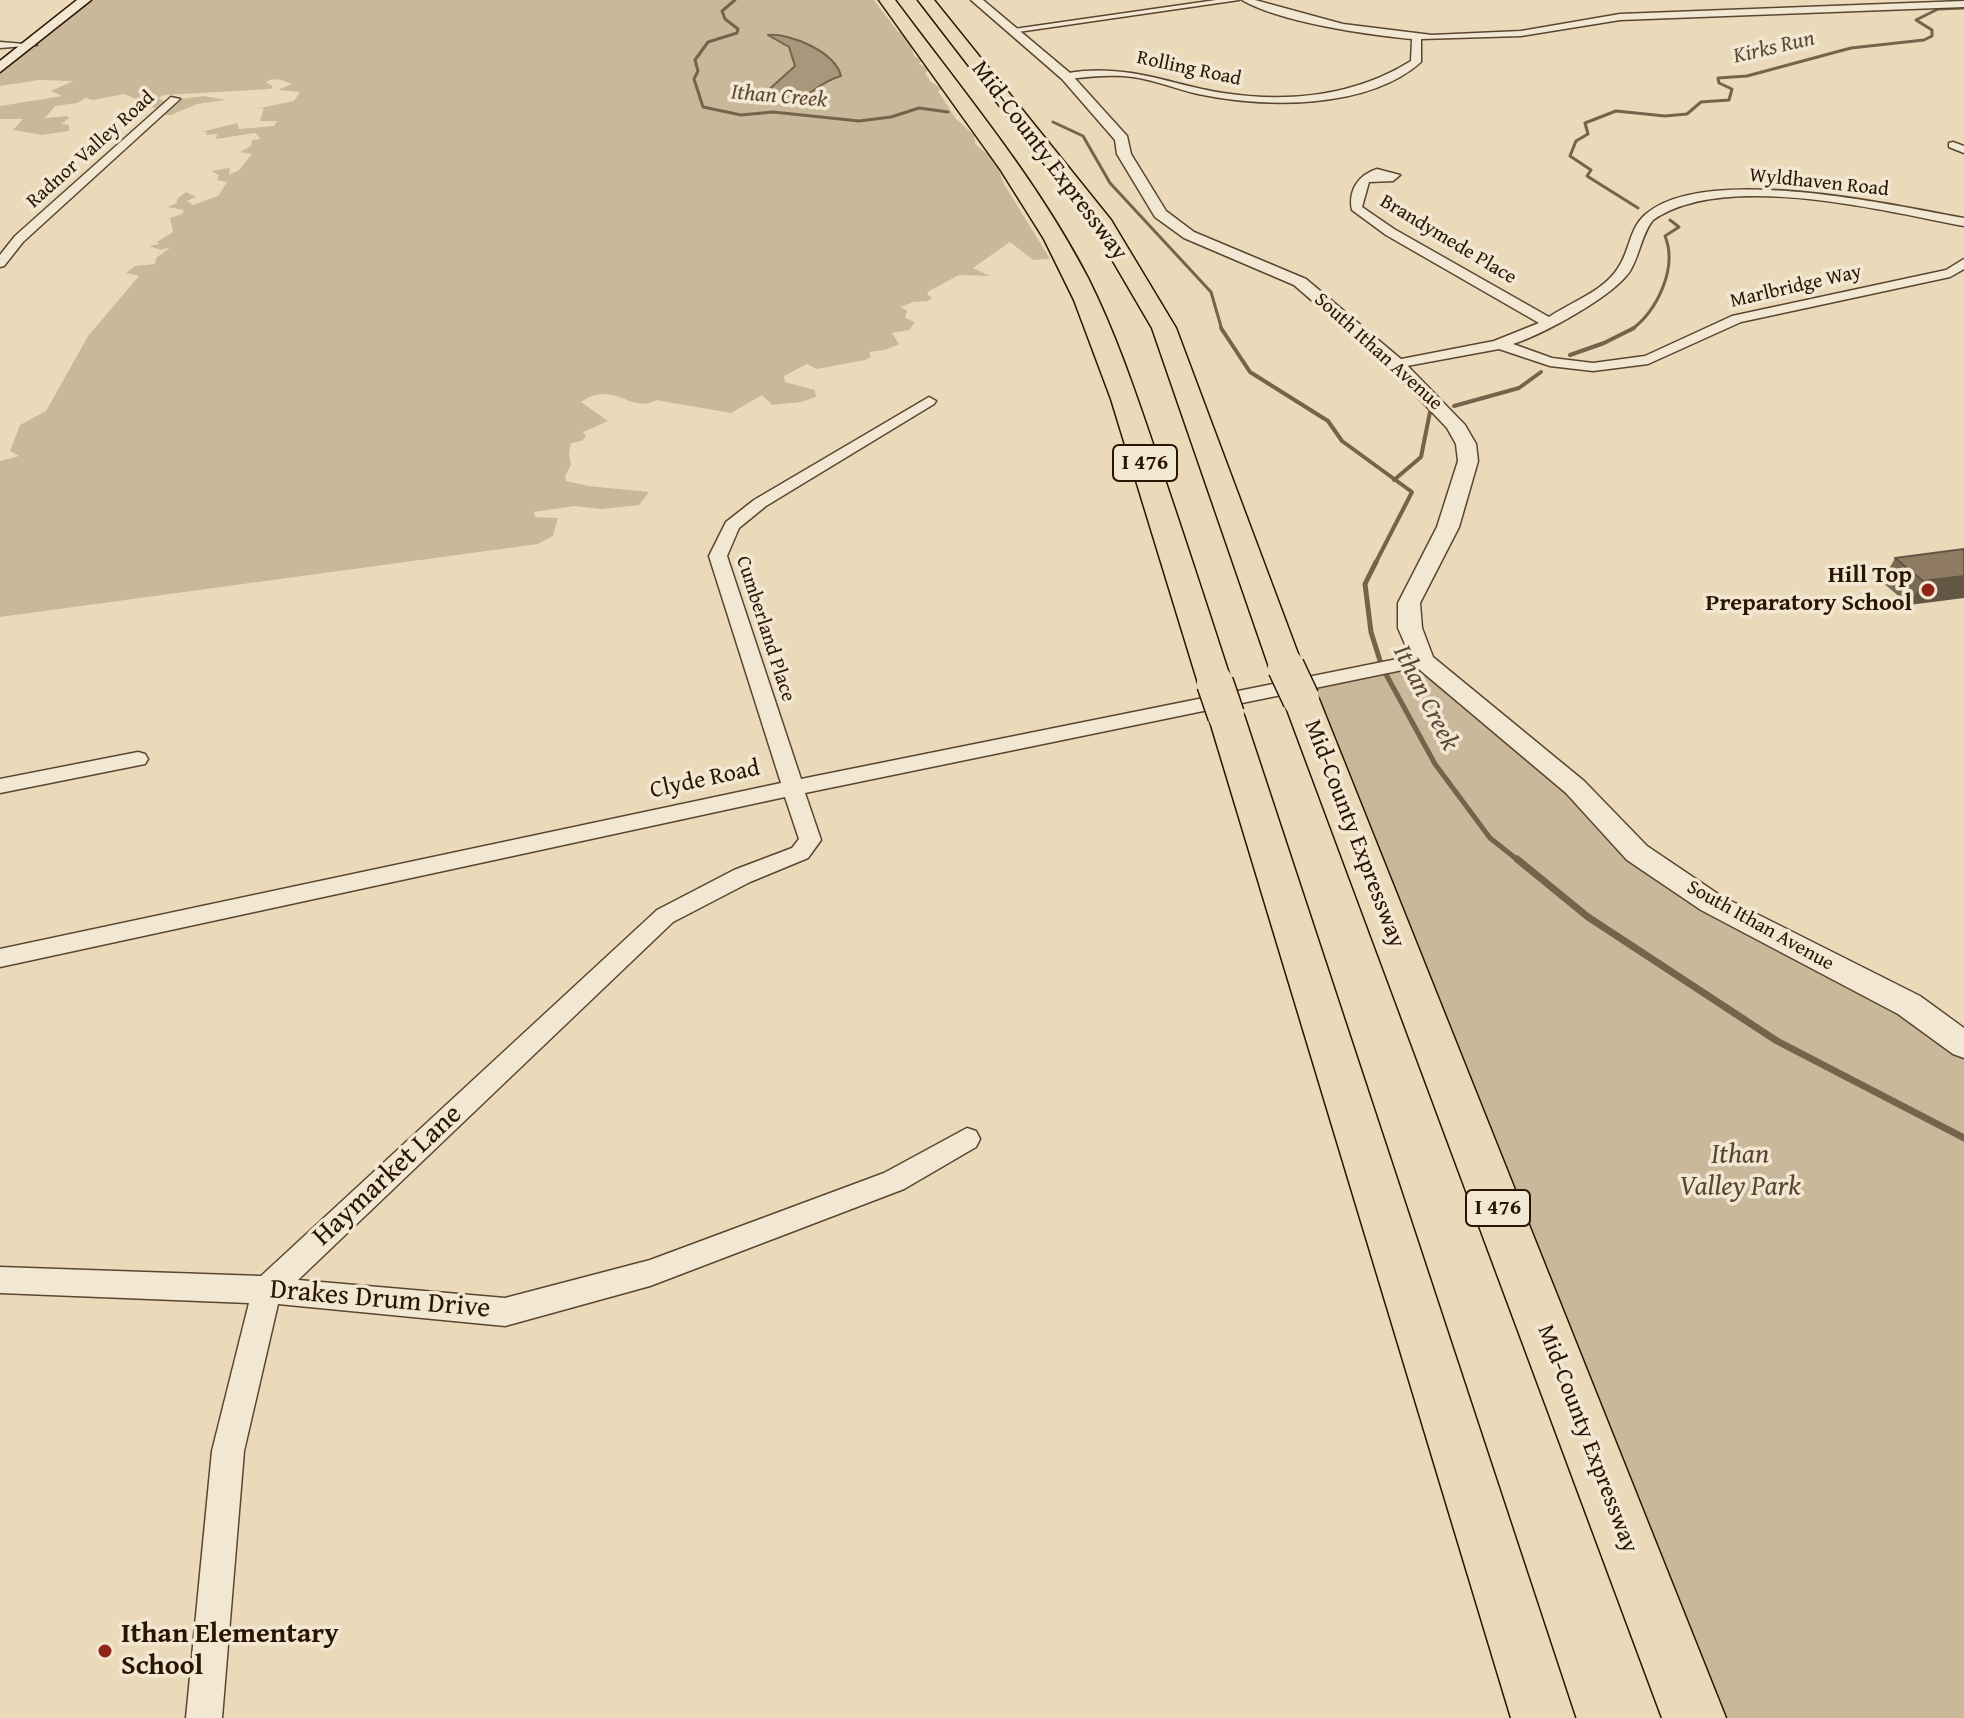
<!DOCTYPE html>
<style>
body{margin:0}
canvas{display:block;background:#ebdaba}
</style>
<canvas width="1964" height="1718"></canvas>
<script>
const c = document.querySelector('canvas').getContext('2d');
c.lineJoin = 'round';
function fillPath(path, color) { c.fillStyle = color; c.fill(path, 'evenodd'); }
function stroke(path, color, width, dash) { c.strokeStyle = color; c.lineWidth = width; c.lineCap = dash ? 'butt' : 'round'; c.setLineDash(dash || []); c.stroke(path); }
function drawText(font, color, halo, rows, align = 'center') {
  c.font = font + ' "Gentium Book Plus",serif'; c.lineWidth = 7; c.setLineDash([]); c.textBaseline = 'middle'; c.strokeStyle = halo; c.fillStyle = color; for (const [text, x, y, turn = 0] of rows) {
    c.save(); c.translate(x, y); c.rotate((+turn || 0) * Math.PI / 180); c.textAlign = isNaN(turn) ? turn : align; if (halo) c.strokeText(text, 0, 0); c.fillText(text, 0, 0); c.restore();
  }
}
fillPath(new Path2D(`
 M83,0H874L898,32L909,36L914,56L922,60L919,64L930,69L925,73L931,82L943,89L938,91L956,119L974,135L975,144L995,160L1004,184L1050,259L1033,260L1010,242L973,268L990,276L959,275L929,291L927,294L932,298L928,301L913,302L901,307L907,311L905,318L915,322L909,330L892,333L899,344L885,350L869,352L871,357L865,360L817,369L807,364L784,376L785,382L815,390L816,397L801,402L772,405L762,395L731,413L656,400C631,415 614,379 581,402L608,421L583,432L586,436L582,441L571,443L569,453L571,465L565,476L566,481L588,486L649,492L639,505L601,509L574,506L534,512L535,517L558,518L553,536L538,544L0,617V461L19,456L10,451L20,425L46,411L88,336L139,276L126,273L135,266L155,264L156,258L171,247L161,250L149,246L159,244L157,242L173,232L170,218L182,214L184,210L167,207L177,203V199L186,192L196,197L187,201L193,205L218,196L227,182L217,180L219,175L211,171L230,168L229,175L239,170L252,154L240,152L251,146L252,140L261,139L255,133L216,139L217,134L206,135L207,132H201L237,123L239,129L274,126L277,121H260L264,108L255,109L294,101L300,92L278,90L292,84C284,81 274,76 266,82L273,86L271,89L164,95L158,98L164,101L204,96L226,100L197,104L171,115H151L160,108L132,107L138,100L124,94L93,100L86,98L77,103L55,106L45,118L67,116L69,118L61,124L69,125V131L42,135L13,130L23,119H0V106L62,96L51,91L73,81L39,80L0,86V67Z
 M1422,660L1637,853L1964,1045V1718H1724L1291,679Z`), '#cab89b');
const water = new Path2D(`
 M768,35C791,33 835,52 841,76C806,86 815,106 768,99L764,94L795,66L789,47Z`);
fillPath(water, '#a9977b');
stroke(water, '#76634b', 2);
stroke(new Path2D(`
 M735,0L722,11L725,19L738,29L737,33L708,42L695,60L698,71L694,79L703,107L741,115L773,112L859,121L891,117L919,108L948,112
 M1053,122L1083,136L1110,183L1211,292L1222,330
 M1638,208L1587,176L1591,170L1570,156L1576,141L1588,134L1585,123L1616,111L1665,116L1687,114L1701,102L1729,100L1732,89L1719,83L1718,78L1747,76L1851,48L1924,40L1932,36V30L1916,20L1938,9L1964,8
 M1631,330C1657,311 1678,268 1665,236L1679,227L1670,220`), '#76634b', 3);
stroke(new Path2D(`
 M1221,328L1250,372L1328,421L1342,441L1412,492L1375,564
 M1570,355L1604,343L1634,328
 M1454,406L1519,388L1541,372
 M1394,480L1421,457L1430,412`), '#76634b', 4);
stroke(new Path2D(`
 M1376,562L1365,584L1371,632L1382,667L1435,764L1490,838L1519,861`), '#76634b', 5);
stroke(new Path2D(`
 M1517,859L1588,917L1777,1041L1964,1138`), '#76634b', 7);
const minor = new Path2D(`
 M1216,0H1239L1011,33L1007,30Z
 M1242,0H1255L1343,24L1432,35L1521,31L1620,14L1964,1V7L1620,20L1521,36L1421,39V62C1367,110 1264,108 1198,94C1176,89 1155,80 1133,77C1111,74 1088,77 1066,79L1061,76C1068,72 1076,72 1084,71C1136,67 1173,85 1223,93C1288,103 1355,96 1411,61L1412,39C1368,35 1279,22 1242,0Z
 M0,42L37,45L0,48Z
 M171,97L180,99L23,242L4,266L0,267V255L15,236Z
 M1953,142L1964,146V153L1949,147V143Z
 M1377,169L1400,175L1393,181L1369,182L1362,207L1394,229L1549,317C1571,302 1604,291 1618,268C1630,251 1629,228 1646,214C1705,163 1892,205 1964,218V226C1883,211 1724,170 1653,220C1641,235 1640,255 1630,271C1614,296 1542,335 1513,344L1552,358L1593,363L1645,356L1732,316L1946,270L1964,259V269L1950,277L1741,322L1648,364L1593,371L1550,366L1499,349L1396,368L1389,364L1391,361L1494,341L1539,323L1386,235L1352,210C1348,191 1358,175 1377,169Z
 M929,397L936,401L934,404L766,506L739,528L727,556L801,779L1422,654L1431,660L1422,666L805,793L821,840L808,858L750,882L673,922L298,1280L505,1298L650,1260L884,1173L967,1128L976,1131L980,1139L976,1147L904,1189L650,1286L505,1326L278,1304L244,1451L222,1718H186L212,1451L249,1303L0,1293V1267L261,1276L657,910L734,870L792,848L799,839L785,797L0,967V949L781,783L709,556L726,522L754,500Z
 M138,752L145,754L148,759L145,764L0,793V779Z`);
const tertiary = new Path2D(`
 M971,0H983L1070,73L1127,136L1131,154L1166,211L1194,232L1306,279L1402,360L1465,425L1476,444L1478,461L1459,527L1420,603L1422,628L1433,657L1584,781L1647,846L1721,896L1920,996L1964,1028V1058L1953,1054L1898,1014L1701,910L1627,860L1566,793L1414,665L1398,628V603L1437,527L1458,461L1456,444L1447,428L1390,368L1294,285L1184,238L1155,217L1117,154L1115,140L1062,79Z`);
const secondary = new Path2D(`
 M77,0H91L0,72V61Z`);
const motorway = new Path2D(`
 M879,0H895C962,90 1036,178 1088,278C1116,334 1136,394 1156,453C1182,529 1207,606 1232,683L1227,691L1215,694L1203,691L1198,683L1111,399L1074,300L1044,239L1000,169Z
 M918,0H934L1111,220L1176,328L1303,667L1298,674L1286,678L1274,674L1269,667L1152,328L1093,227Z
 M1301,688L1314,691L1319,699L1726,1718H1662L1283,699L1288,691Z
 M1226,704L1239,707L1244,715L1575,1718H1511L1208,715L1213,707Z`);
stroke(minor, '#5a4630', 3);
stroke(tertiary, '#5a4630', 3);
stroke(secondary, '#2a1402', 3);
stroke(motorway, '#2a1402', 3);
fillPath(minor, '#f2e7d2');
fillPath(tertiary, '#f2e7d2');
fillPath(secondary, '#f2e7d2');
fillPath(motorway, '#ebdaba');
const motorwayBridge = new Path2D(`
 M1286,667L1301,699
 M1215,683L1226,715`);
stroke(motorwayBridge, '#2a1402', 39, []);
stroke(motorwayBridge, '#ebdaba', 36);
fillPath(new Path2D(`
 M1964,549L1909,605L1882,582L1895,558Z`), '#7a6a54');
fillPath(new Path2D(`
 M1964,576V598L1909,605L1923,581Z`), '#635645');
const building = new Path2D(`
 M1964,549V576L1923,581L1895,558Z`);
fillPath(building, '#8e7b62');
stroke(building, '#635645', 2);
for (const [x, y, r, color] of [
 [1928,590,8,"#8f2418"],
 [105,1651,8,"#8f2418"]
]) { const dot = new Path2D(); dot.arc(x, y, r, 0, 2 * Math.PI); c.fillStyle = color; c.fill(dot); stroke(dot, '#f2e7d2', 3); }
drawText('20px', '#2a1402', '#f2e7d2', [
 ["Rolling Road",1189,69,12],
 ["Radnor Valley Road",91,150,-42],
 ["Wyldhaven Road",1819,183,6],
 ["Brandymede Place",1448,240,31],
 ["Marlbridge Way",1796,287,-13],
 ["South Ithan Avenue",1378,352,42],
 ["Cumberland Place",765,629,72],
 ["South Ithan Avenue",1760,926,29]
]);
drawText('italic 22px', '#5d4832', '#f2e7d2', [
 ["Kirks Run",1774,48,-13],
 ["Ithan Creek",779,97,5]
]);
for (const [x, y, w] of [
 [1145,463,64],
 [1498,1208,64]
]) { const box = new Path2D(); box.roundRect(x - w / 2, y - 18, w, 36, 6); c.fillStyle = '#f2e7d2'; c.fill(box); stroke(box, '#2a1402', 2); }
drawText('bold 22px', '#2a1402', null, [
 ["I 476",1145,463],
 ["I 476",1498,1208]
]);
drawText('24px', '#2a1402', '#f2e7d2', [
 ["Mid-County Expressway",1049,161,53],
 ["Clyde Road",705,780,-12],
 ["Mid-County Expressway",1354,834,69],
 ["Mid-County Expressway",1587,1439,69]
]);
drawText('bold 24px', '#2a1402', '#f2e7d2', [
 ["Hill Top",1912,576],
 ["Preparatory School",1912,604]
], 'right');
drawText('italic 26px', '#5d4832', '#f2e7d2', [
 ["Ithan Creek",1425,698,63]
]);
drawText('italic 28px', '#5a4530', '#f2e7d2', [
 ["Ithan",1740,1156],
 ["Valley Park",1740,1188]
]);
drawText('28px', '#2a1402', '#f2e7d2', [
 ["Haymarket Lane",388,1176,-43],
 ["Drakes Drum Drive",380,1300,5]
]);
drawText('bold 28px', '#2a1402', '#f2e7d2', [
 ["Ithan Elementary",121,1635],
 ["School",121,1667]
], 'left');
</script>
